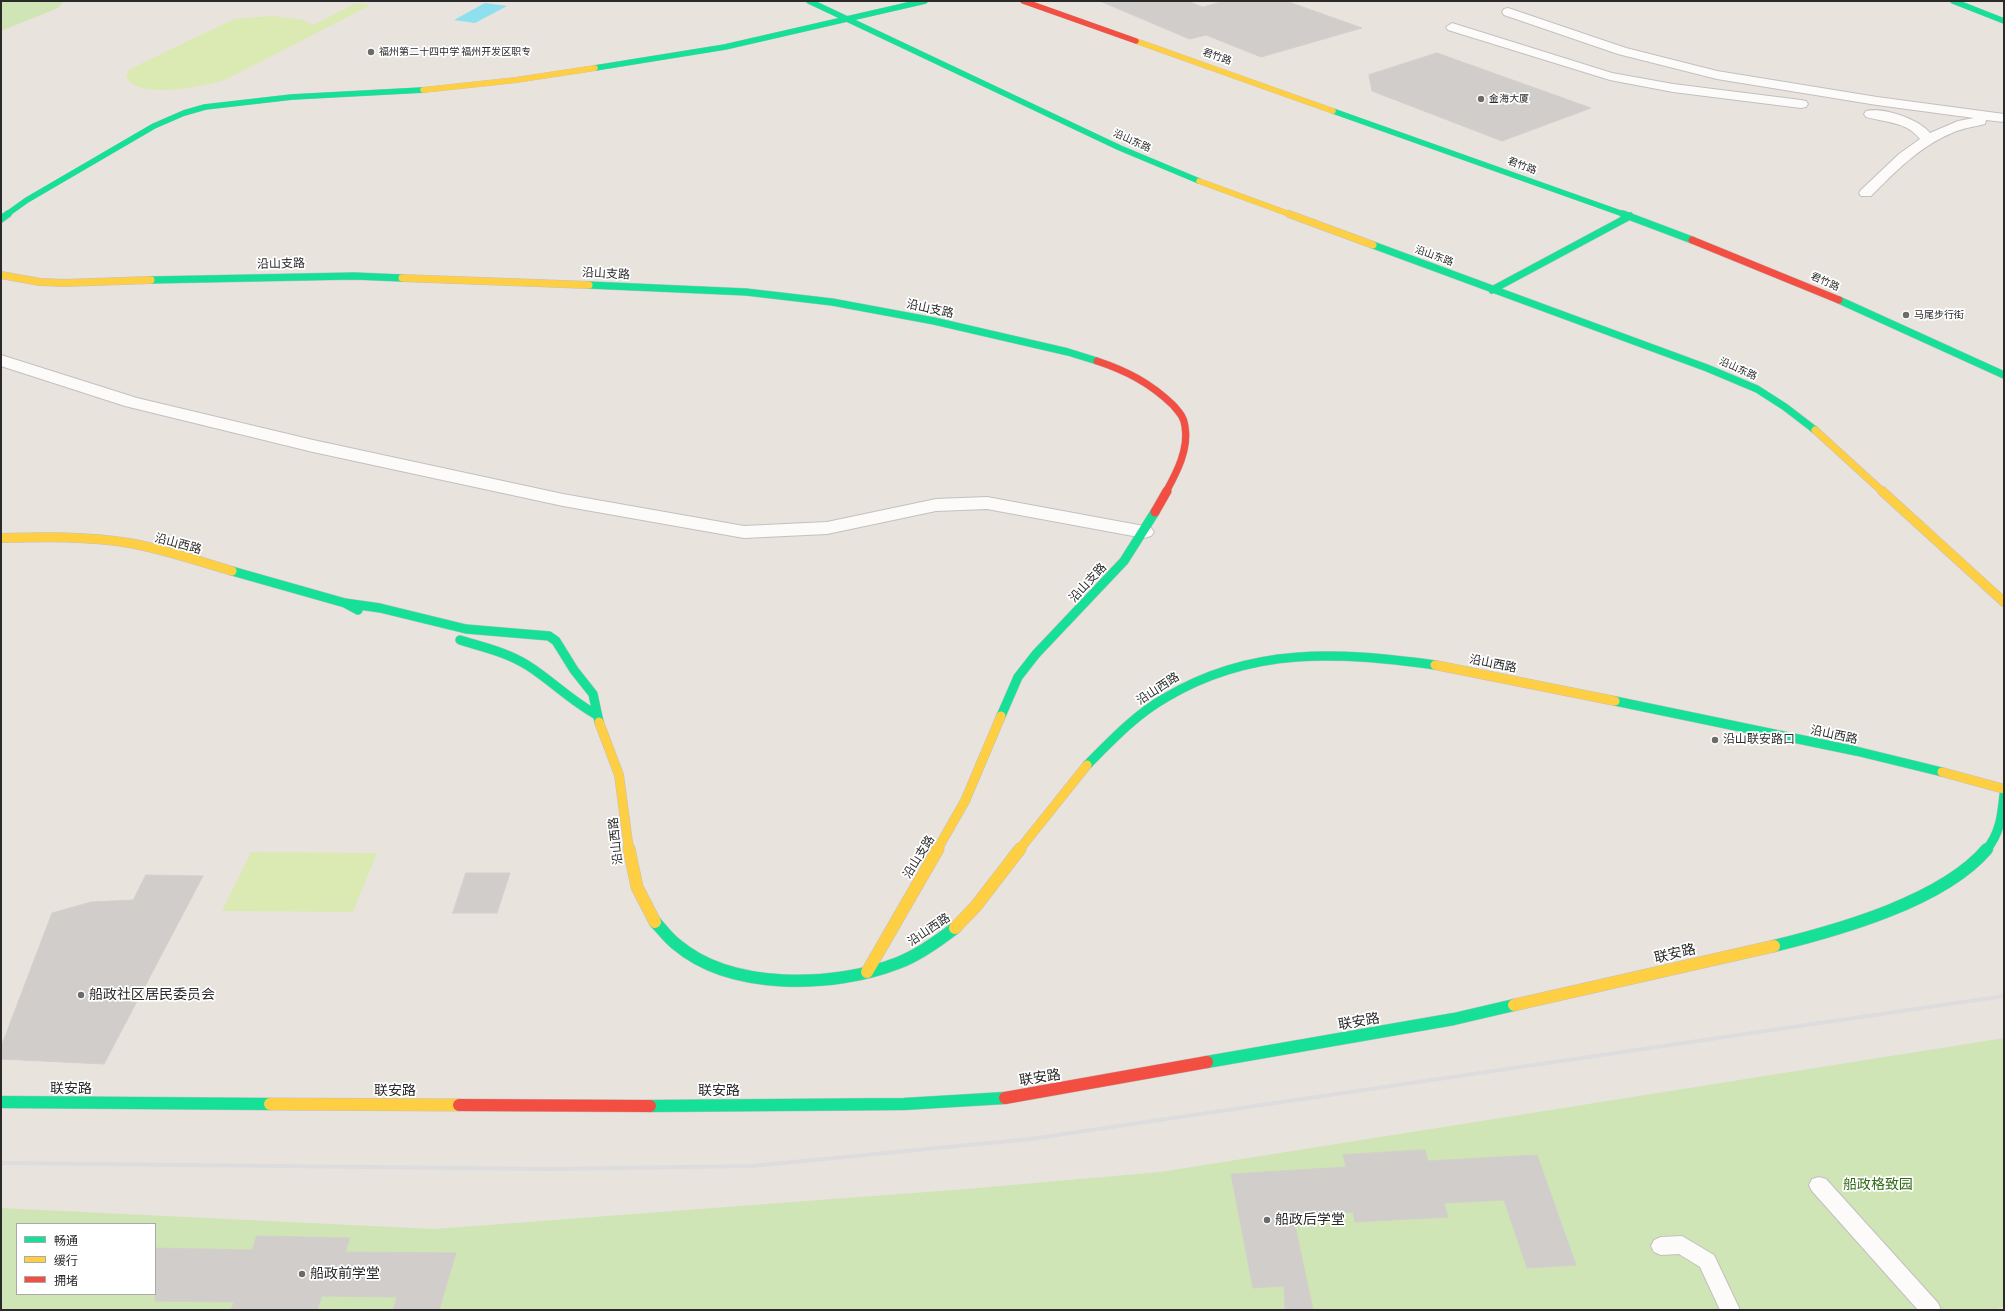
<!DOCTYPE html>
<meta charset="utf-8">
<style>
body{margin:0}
#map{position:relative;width:2005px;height:1311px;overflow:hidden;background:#e9e3de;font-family:"IBM Plex Sans","Noto Sans SC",sans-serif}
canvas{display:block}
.frame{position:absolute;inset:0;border:2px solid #2a2a2a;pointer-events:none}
.legend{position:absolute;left:16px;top:1223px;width:140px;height:72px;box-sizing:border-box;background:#fff;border:1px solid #aaa;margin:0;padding:5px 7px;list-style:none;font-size:12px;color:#2a2a2a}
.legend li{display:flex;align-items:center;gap:8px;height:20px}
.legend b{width:20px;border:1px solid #aaa}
</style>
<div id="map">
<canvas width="2005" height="1311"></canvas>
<div class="frame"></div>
<ul class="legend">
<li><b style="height:5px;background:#16e098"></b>畅通</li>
<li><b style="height:5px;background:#ffcf43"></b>缓行</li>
<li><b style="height:5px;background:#f24e42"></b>拥堵</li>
</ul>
</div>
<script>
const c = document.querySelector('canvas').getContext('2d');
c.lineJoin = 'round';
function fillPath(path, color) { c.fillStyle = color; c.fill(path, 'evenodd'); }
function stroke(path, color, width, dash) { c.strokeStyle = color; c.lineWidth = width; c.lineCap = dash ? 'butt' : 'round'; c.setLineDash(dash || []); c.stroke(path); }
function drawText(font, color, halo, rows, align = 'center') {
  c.font = font + ' "IBM Plex Sans","Noto Sans SC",sans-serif'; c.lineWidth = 3.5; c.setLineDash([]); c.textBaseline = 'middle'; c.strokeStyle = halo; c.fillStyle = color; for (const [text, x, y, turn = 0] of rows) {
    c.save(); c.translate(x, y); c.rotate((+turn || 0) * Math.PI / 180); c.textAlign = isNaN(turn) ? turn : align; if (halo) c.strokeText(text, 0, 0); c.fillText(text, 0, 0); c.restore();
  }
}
fillPath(new Path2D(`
 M1,1H64L58,8L1,31Z
 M2004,1038V1306L1995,1310H1V1208L434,1229L966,1189L1160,1172ZM17,1224H155V1294H17Z`), '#cfe5b5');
fillPath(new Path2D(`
 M356,3L371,5L227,79C207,86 138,101 126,77L129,70L134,67L234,19L273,16L304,20L313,25Z
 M251,852L377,853L353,912L222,911Z`), '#dbeab3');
fillPath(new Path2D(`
 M485,3L507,6L475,23L454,20Z`), '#8ee0ee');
const building = new Path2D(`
 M1100,1H1187L1203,7L1225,1H1286L1362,28L1261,57L1206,35L1190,39Z
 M1437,53L1591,108L1502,141L1372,91L1369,75Z
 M466,873H510L497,913H453Z
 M146,875L203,876L104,1064L1,1059V1047L52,913L91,902L133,900Z
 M1425,1150L1428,1161L1537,1155L1576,1265L1527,1268L1504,1200L1444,1203L1448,1217L1355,1222L1353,1212L1293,1216L1313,1310H1285L1284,1286L1253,1288L1231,1174L1346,1167L1343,1155Z
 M257,1236L350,1238L345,1252L456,1253L439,1310H393L397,1297L322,1296L317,1310H231L234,1302L155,1301V1248L252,1250Z`);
fillPath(building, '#d1cdca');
stroke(building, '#d4cfcb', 1);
const lane = new Path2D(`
 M1819,1177L1826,1179L1938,1303L1941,1310H1918L1812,1191L1809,1185L1812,1179Z
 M1682,1236L1714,1255L1740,1310H1720L1700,1267L1679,1254L1661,1255L1654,1252L1651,1246L1654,1240L1661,1237Z`);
const street = new Path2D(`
 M1508,8L1626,48L1717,71L1877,97L2004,114V122L1986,120L1985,124C1974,127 1962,128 1952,133C1920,146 1895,172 1871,196H1861L1859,193L1861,190L1899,154L1920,139C1907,122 1885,122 1866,117L1864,114L1866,111C1883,107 1919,119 1930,133L1958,121L1974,118L1877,105L1717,79L1618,54L1504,15L1502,12L1504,9Z
 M1452,23L1612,73L1673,84L1801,100L1806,101L1808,104L1806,107L1801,108L1673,92L1610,80L1448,30L1446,27Z
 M1,355L137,398L313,440L563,494L744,526L827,522L936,499L987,497L1144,526L1151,528L1154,532L1151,536L1144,538L987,509L936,511L827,534L744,538L563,506L313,452L125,406L1,366Z`);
const fastFar3 = new Path2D(`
 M809,1L1120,148L1199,181
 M1953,1L2004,21
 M595,68L725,47L925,1
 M1333,111L1626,215
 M6,215L27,200L154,126L184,113L205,107L292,97L423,90`);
const fastFar2 = new Path2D(`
 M1623,214L1692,240
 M1,219L8,214
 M1373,245L1707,368L1757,389L1785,407L1815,430
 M151,280L354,276L402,278
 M589,285L746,292L832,302L934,321L1068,352L1097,361
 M1492,290L1630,216
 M1839,300L2004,375`);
const fastFar1 = new Path2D(`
 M232,571L345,603L358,610
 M345,603L380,608L466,629L549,636L556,641L574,670L593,694L599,722
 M460,640C483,647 506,652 527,665C551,680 571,701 597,715
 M1615,701L1856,751L1942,772
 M1001,716L1018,677L1036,654L1124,561L1155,512
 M1087,765C1111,741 1135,715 1165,698C1252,646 1338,652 1435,665
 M1986,850C2000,834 2002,815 2004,795`);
const fast = new Path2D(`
 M655,922C662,929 668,938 676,944C731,991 834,988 898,963C919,955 937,942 955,928
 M1774,946C1839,930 1943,901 1987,849
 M1207,1062L1454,1019L1514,1005
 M1,1102L270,1104
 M650,1106L904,1104L1005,1098`);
const slowFar3 = new Path2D(`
 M1136,41L1333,111
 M423,90L516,80L595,68
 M1199,181L1292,215`);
const slowFar2 = new Path2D(`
 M1289,214L1373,245
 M1,275L40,282L64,283L151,280
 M402,278L589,285
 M1815,430L1883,492`);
const slowFar1 = new Path2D(`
 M1882,491L2004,602
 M1,538C44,537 87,536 129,543C164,549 198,561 232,571
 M1435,665L1615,701
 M599,722L619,775L629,850
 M1942,772L2004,789
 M937,850L965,801L1001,716
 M1019,850L1087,765`);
const slow = new Path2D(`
 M629,849L637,887L655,922
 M955,928L976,906L1020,849
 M867,972L938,849
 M1514,1005L1774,946
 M270,1104L459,1105`);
const jamFar3 = new Path2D(`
 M1023,1L1136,41`);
const jamFar2 = new Path2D(`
 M1692,240L1839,300
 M1097,361C1127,371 1150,383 1173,405C1179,412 1184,417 1185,426C1189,449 1177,472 1166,492`);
const jamFar1 = new Path2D(`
 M1155,512L1167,491`);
const jam = new Path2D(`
 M1005,1098L1207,1062
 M459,1105L650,1106`);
stroke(lane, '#c2c0c0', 2);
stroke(street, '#c2c0c0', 2);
stroke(fastFar3, '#c2c0c0', 6);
stroke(fastFar2, '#c2c0c0', 8);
stroke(fastFar1, '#c2c0c0', 10);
stroke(fast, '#c2c0c0', 13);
stroke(slowFar3, '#c2c0c0', 6);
stroke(slowFar2, '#c2c0c0', 8);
stroke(slowFar1, '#c2c0c0', 10);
stroke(slow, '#c2c0c0', 13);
stroke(jamFar3, '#c2c0c0', 6);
stroke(jamFar2, '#c2c0c0', 8);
stroke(jamFar1, '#c2c0c0', 10);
stroke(jam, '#c2c0c0', 13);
fillPath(lane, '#fcfbfa');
fillPath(street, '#fcfbfa');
stroke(fastFar3, '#16e098', 5.5);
stroke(fastFar2, '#16e098', 7);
stroke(fastFar1, '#16e098', 9);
stroke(fast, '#16e098', 12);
stroke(slowFar3, '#ffcf43', 5.5);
stroke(slowFar2, '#ffcf43', 7);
stroke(slowFar1, '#ffcf43', 9);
stroke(slow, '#ffcf43', 12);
stroke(jamFar3, '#f24e42', 5.5);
stroke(jamFar2, '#f24e42', 7);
stroke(jamFar1, '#f24e42', 9);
stroke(jam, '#f24e42', 12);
stroke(new Path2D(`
 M1,1163L550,1169L752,1166L1030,1139L2004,996`), '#ddddde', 4);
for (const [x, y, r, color] of [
 [371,52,4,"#6d6b69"],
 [1481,99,4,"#6d6b69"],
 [1906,315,4,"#6d6b69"],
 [1715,740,4,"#6d6b69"],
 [81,995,4,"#6d6b69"],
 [1267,1220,4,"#6d6b69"],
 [302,1274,4,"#6d6b69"]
]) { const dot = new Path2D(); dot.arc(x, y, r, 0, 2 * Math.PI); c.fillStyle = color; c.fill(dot); stroke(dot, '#fff', 1.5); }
drawText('10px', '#2a2a2a', '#fff', [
 ["福州第二十四中学 福州开发区职专",379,52],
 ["金海大厦",1489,99],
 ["马尾步行街",1914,315]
], 'left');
drawText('10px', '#2a2a2a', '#fff', [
 ["君竹路",1217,57,19],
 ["沿山东路",1132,141,24],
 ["君竹路",1522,166,20],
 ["沿山东路",1434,256,20],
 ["君竹路",1825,282,24],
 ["沿山东路",1738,369,24]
]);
drawText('12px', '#2a2a2a', '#fff', [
 ["沿山支路",281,264,-1],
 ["沿山支路",606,274,3],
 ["沿山支路",930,309,12],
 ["沿山西路",178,544,15],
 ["沿山支路",1088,583,-47],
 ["沿山西路",1493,664,11],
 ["沿山西路",1158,689,-33],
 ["沿山西路",1834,735,12],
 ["沿山西路",616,841,-96],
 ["沿山支路",919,857,-58],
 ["沿山西路",929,930,-34]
]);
drawText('12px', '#2a2a2a', '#fff', [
 ["沿山联安路口",1723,740]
], 'left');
drawText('14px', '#2a2a2a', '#fff', [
 ["联安路",1675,954,-13],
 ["联安路",1359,1022,-10],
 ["联安路",1040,1078,-9],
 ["联安路",71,1089],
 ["联安路",395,1091],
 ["联安路",719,1091]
]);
drawText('14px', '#2a2a2a', '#fff', [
 ["船政社区居民委员会",89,995],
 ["船政后学堂",1275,1220],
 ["船政前学堂",310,1274]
], 'left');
drawText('14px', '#306a16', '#fff', [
 ["船政格致园",1878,1185]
]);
</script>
